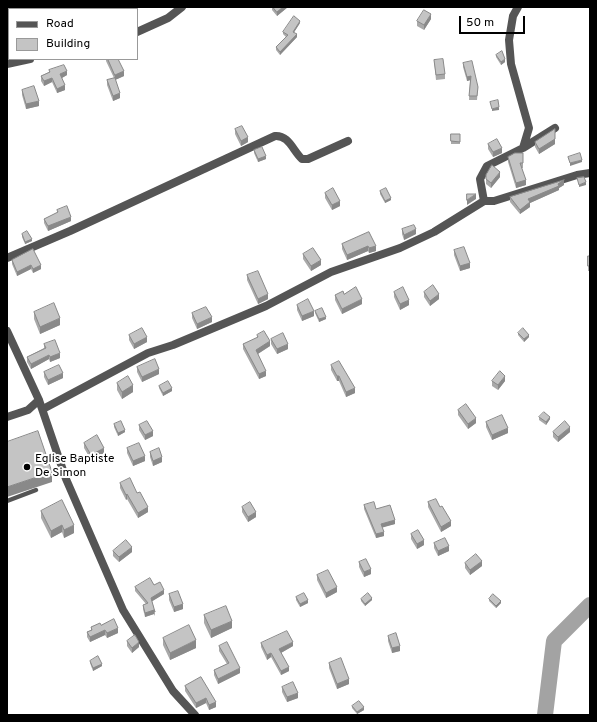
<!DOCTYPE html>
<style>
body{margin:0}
#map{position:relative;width:597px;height:722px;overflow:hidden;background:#fff;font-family:Overpass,sans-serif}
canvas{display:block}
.frame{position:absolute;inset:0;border:8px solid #000;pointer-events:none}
.legend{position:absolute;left:8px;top:8px;width:130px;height:52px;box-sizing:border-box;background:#fff;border:1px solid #999;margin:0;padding:5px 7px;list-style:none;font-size:12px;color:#000}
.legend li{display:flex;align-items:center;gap:8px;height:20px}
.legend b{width:20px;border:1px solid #999}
.scale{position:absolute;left:459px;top:16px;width:66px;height:18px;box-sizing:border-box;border:2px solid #000;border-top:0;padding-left:5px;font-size:12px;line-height:14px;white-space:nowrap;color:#000;-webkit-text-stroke:3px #fff;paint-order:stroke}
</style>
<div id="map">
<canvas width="597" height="722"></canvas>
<div class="frame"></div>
<ul class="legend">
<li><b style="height:5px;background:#555"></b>Road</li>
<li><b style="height:11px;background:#c4c4c4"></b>Building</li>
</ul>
<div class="scale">50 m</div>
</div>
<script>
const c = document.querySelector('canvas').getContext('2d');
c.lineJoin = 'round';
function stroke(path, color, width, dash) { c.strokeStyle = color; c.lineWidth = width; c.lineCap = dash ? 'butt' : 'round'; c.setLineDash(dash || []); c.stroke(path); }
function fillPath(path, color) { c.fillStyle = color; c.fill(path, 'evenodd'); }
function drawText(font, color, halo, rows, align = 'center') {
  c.font = font + ' Overpass,sans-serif'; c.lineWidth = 4; c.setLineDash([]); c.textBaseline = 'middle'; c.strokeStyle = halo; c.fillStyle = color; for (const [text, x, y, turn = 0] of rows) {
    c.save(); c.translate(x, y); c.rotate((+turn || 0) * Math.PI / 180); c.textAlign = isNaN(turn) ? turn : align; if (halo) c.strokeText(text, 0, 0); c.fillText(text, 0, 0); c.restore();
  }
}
stroke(new Path2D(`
 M545,715L554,641L590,605`), '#a3a3a3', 16);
stroke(new Path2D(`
 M7,501L36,490`), '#555', 4.5);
stroke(new Path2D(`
 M518,7L513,16L509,40L511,64L529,128L523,148
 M137,32L168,18L182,7
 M7,64L30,59
 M484,201H494L577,175L590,173
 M7,258L70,231L275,136C289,135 293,151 302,159H308L348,141
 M7,331L39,400L66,479L123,610L173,691L195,715
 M43,409L148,353L173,345L266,306L331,272L400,248L434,232L484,201L480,179L487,166L523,148L555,128
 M7,417L28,410L39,400`), '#555', 8);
fillPath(new Path2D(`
 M272,7H288L277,16L272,10Z
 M431,19L424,30L417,26V21Z
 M300,23L294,32L297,37L280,55L276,50V47L286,37L283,34V32Z
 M496,55L505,62L501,65L496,57Z
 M106,59H118L124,76L115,80L120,98L113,101L107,85V80L114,78L106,61Z
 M434,60L445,74V79L436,80Z
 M463,63L478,87L477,100H469L470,80L467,81L463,67Z
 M49,70L67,75L62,78L65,90L57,93L52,82L44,86L41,81V76L49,72Z
 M22,90L39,106L26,109L22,95Z
 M235,129L248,142L241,146L235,134Z
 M555,129V144L539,154L535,147V142Z
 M451,134H460V144H451Z
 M488,144L502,153L493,157L488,149Z
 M254,150L266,159L258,162L254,153Z
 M523,153V168H522L526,185L516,188L508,162V157Z
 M486,175L500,177L491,188L486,184Z
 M564,185L559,188V190L530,203V207L520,214L510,202V197Z
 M380,191L391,200L385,203L380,194Z
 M325,193L340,206L332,210L325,198Z
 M57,210L71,221L48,231L44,223V219L57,213Z
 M402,229L416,234L404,240L402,234Z
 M369,232L376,251L369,253L368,251L347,260L342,249V244Z
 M22,234L32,241L25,244L22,237Z
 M33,249L41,269L33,273L31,269L17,276L12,264V260Z
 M454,250L470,268L460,271L454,255Z
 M303,254L321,265L311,271L303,259Z
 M588,256H590V271H588Z
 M247,275L268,299L258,304L247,280Z
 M394,292L409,305L400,310L394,297Z
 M424,292L439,299L430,306L424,297Z
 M344,294L362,304L342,314L335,300V295Z
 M297,305L314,316L302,321L297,310Z
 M315,311L326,319L319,322L315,313Z
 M34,312L60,325L40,334L34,319Z
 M192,313L212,322L197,329L192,318Z
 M518,333L529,337L524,342L518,335Z
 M129,335L147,342L134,349L129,340Z
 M257,335L270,346L258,354L266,376L259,379L243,349V344L257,338Z
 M271,339L288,349L277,354L271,344Z
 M44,344L60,358L50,362L49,359L31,369L27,362V357L44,348Z
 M331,365L355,393L346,397L339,381H337L331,370Z
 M137,367L159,374L142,382L137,372Z
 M44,372L63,378L48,385L44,377Z
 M492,381H505L498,390L492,386Z
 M117,383L133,392L122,399L117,390Z
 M159,386L172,391L163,396L159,388Z
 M458,410L476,423L468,429L458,415Z
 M539,417L550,419L546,425L539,420Z
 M486,422L508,433L492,440L486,427Z
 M114,424L125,432L118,436L114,427Z
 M139,425L153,436L145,440L139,430Z
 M553,432H570L558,442L553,437Z
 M84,443L104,453L91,460L84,448Z
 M127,448L145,461L133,466L127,453Z
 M150,452L162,462L153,466L150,457Z
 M120,483L137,493L148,512L138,518L127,499L126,500L120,488Z
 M428,502L440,507L451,526L441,532L428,507Z
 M364,505L376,509L395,524L382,527L384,536L376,538L364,509Z
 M242,507L256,517L248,522L242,512Z
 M41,511L74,533L64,538L62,532L51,538L41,518Z
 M411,534L424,545L417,549L411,539Z
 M434,543L449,551L438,556L434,548Z
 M113,551L132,552L119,562L113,556Z
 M359,562L371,574L364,577L359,567Z
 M465,563L482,566L470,575L465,568Z
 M317,575L337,592L326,598L317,580Z
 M154,585L164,594L152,601L155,612V616L154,614L145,617L143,609V605L146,604L135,591V587Z
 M169,594L183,609L174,612L169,600Z
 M296,597L308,603L300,607L296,600Z
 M361,599L372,600L365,606L361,601Z
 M489,599L501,603L496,608L489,601Z
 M204,615L232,628L211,638L204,623Z
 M91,627L118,633L107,638L105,635L90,642L87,637V632L91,630Z
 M388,636L400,651L392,653L388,641Z
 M163,638L196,648L170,660L163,645Z
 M127,641L139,647L132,653L127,646Z
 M261,643L293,646L281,653L289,671L281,675L271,657L267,660L261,647Z
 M219,646L240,673L218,684L214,675V670L227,664L219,651Z
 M90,661L102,666L93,671L90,663Z
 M329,663L349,684L337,689L329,668Z
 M201,677L216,707L209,710L206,703L196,708L185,691V686Z
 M282,687L298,698L287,702L282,692Z
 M352,706L364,710L357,714L352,708Z`), '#a9a9a9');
fillPath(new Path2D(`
 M283,7H288L277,16V12Z
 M431,14V19L424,30V25Z
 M300,21V23L293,34V32Z
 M297,34V37L280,55V52Z
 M505,59V62L501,65V62Z
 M67,71V75L60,79V74Z
 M124,71V76L115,80V75Z
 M471,76V80L467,81V77Z
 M52,78V82L44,86V81Z
 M65,85V90L57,93V89Z
 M120,93V98L113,101V96Z
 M39,101V106L26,109V104Z
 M499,107V110L492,111V109Z
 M248,137V142L241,146V141Z
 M555,139V144L539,154V149Z
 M502,148V153L493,157V152Z
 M266,156V159L258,162V159Z
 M582,160V162L570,166V163Z
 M500,172V177L491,188V183Z
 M526,180V185L516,188V183Z
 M564,180V185L559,188V190L530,203V207L520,214V210L528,199L558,184Z
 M586,182V185L579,187V185Z
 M476,194V199L467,205V200Z
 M391,198V200L385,203V201Z
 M340,201V206L332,210V205Z
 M71,217V221L48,231V226Z
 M416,229V234L404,240V235Z
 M32,239V241L25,244V242Z
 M368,246V251L347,260V255Z
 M376,246V251L369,253V248Z
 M321,260V265L311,271V266Z
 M470,263V268L460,271V266Z
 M31,265V269L17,276V272Z
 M41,265V269L33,273V269Z
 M268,294V299L258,304V299Z
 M439,294V299L430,306V301Z
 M362,299V304L342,314V309Z
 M409,300V305L400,310V304Z
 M314,311V316L302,321V316Z
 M212,317V322L197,329V324Z
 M326,317V319L319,322V319Z
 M60,318V325L40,334V327Z
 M529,335V337L524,342V339Z
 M147,337V342L134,349V344Z
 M270,341V346L256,355V350Z
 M288,344V349L277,354V349Z
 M60,353V358L50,362V357Z
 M49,355V359L31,369V364Z
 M159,369V374L142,382V377Z
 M266,371V376L259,379V374Z
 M63,373V378L48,385V380Z
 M337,376H339V381H337Z
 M505,376V381L498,390V385Z
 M133,385V392L122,399V392Z
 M172,388V391L163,396V393Z
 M355,388V393L346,397V392Z
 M550,417V419L546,425V422Z
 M476,418V423L468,429V424Z
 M570,427V432L558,442V437Z
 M508,428V433L492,440V435Z
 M125,430V432L118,436V433Z
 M153,431V436L145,440V435Z
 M104,448V453L91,460V455Z
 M145,456V461L133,466V461Z
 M162,457V462L153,466V461Z
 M52,472V482L7,497V487Z
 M127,494V499L126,500V495Z
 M148,507V512L138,518V513Z
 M256,512V517L248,522V517Z
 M395,520V524L381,528V524Z
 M451,521V526L441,532V527Z
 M62,525V532L51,538V531Z
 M74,525V533L64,538V530Z
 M384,532V536L376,538V534Z
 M424,540V545L417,549V544Z
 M449,546V551L438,556V551Z
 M132,547V552L119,562V557Z
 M482,561V566L470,575V570Z
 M371,569V574L364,577V572Z
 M337,587V592L326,598V593Z
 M164,590V594L151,602V598Z
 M372,598V600L365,606V604Z
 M308,600V603L300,607V604Z
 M501,601V603L496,608V606Z
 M183,604V609L174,612V607Z
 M154,610V614L145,617V613Z
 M232,621V628L211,638V630Z
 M118,628V633L107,638V633Z
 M105,630V635L90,642V637Z
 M196,640V648L170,660V653Z
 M139,642V647L132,653V648Z
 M293,642V646L279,654V649Z
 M400,646V651L392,653V648Z
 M271,653V657L267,660V655Z
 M102,664V666L93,671V668Z
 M289,667V671L281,675V671Z
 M240,668V673L218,684V679Z
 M349,679V684L337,689V684Z
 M298,693V698L287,702V697Z
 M206,698V703L196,708V703Z
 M216,702V707L209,710V705Z
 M364,707V710L357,714V712Z`), '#898989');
const building = new Path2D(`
 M273,7H283L277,12Z
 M424,10L431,14L424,25L417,21Z
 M294,16L300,21L293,32L297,34L280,52L276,47L288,35L283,32Z
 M502,51L505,59L501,62L496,55Z
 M108,59H118L124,71L115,75Z
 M443,59L445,74L436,75L434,60Z
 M472,61L478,87L477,96H469L471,76L467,77L463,63Z
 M64,65L67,71L60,74L65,85L57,89L52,78L44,81L41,76L50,72L49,70Z
 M115,78L120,93L113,96L107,80Z
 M34,86L39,101L26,104L22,90Z
 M498,100L499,107L492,109L490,102Z
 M242,126L248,137L241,141L235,129Z
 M555,129V139L539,149L535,142Z
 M451,134H460V142L451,141Z
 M497,139L502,148L493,152L488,144Z
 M262,147L266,156L258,159L254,150Z
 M515,153H523V163H520L526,180L516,183L508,157Z
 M580,153L582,160L570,163L568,157Z
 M492,165L500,172L491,183L486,179V175Z
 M584,177L586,182L579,185L577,178Z
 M564,180L558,184L559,186L528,199L530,202L520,210L510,197Z
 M333,188L340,201L332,205L325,193Z
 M386,188L391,198L385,201L380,191Z
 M467,194H476L467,200Z
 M67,206L71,217L48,226L44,219L58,212L57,210Z
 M414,225L416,229L404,235L402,229Z
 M27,231L32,239L25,242L22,234Z
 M369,232L376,246L369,248L368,246L347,255L342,244Z
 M464,247L470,263L460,266L454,250Z
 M313,248L321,260L311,266L303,254Z
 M33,249L41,265L33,269L31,265L17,272L12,260Z
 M588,256H590V266H588Z
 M258,271L268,294L258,299L247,275Z
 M433,285L439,294L430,301L424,292Z
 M356,287L362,299L342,309L335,295L343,291L344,294Z
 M403,287L409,300L400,304L394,292Z
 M308,299L314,311L302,316L297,305Z
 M54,303L60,318L40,327L34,312Z
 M206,307L212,317L197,324L192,313Z
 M322,308L326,317L319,319L315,311Z
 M142,328L147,337L134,344L129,335Z
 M523,328L529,335L524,339L518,333Z
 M264,331L270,341L256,350L266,371L259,374L243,344L258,337L257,335Z
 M283,333L288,344L277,349L271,339Z
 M55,340L60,353L50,357L49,355L31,364L27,357L46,348L44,344Z
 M155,359L159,369L142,377L137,367Z
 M339,361L355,388L346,392L339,376H337L331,365Z
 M59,365L63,373L48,380L44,372Z
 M500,371L505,376L498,385L492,381Z
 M128,376L133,385L122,392L117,383Z
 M168,381L172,388L163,393L159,386Z
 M466,404L476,418L468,424L458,410Z
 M544,412L550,417L546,422L539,417Z
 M502,415L508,428L492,435L486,422Z
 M121,421L125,430L118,433L114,424Z
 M147,421L153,431L145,435L139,425Z
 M565,421L570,427L558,437L553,432Z
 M38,431L52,472L7,487V442Z
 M97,435L104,448L91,455L84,443Z
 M139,443L145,456L133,461L127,448Z
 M159,448L162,457L153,461L150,452Z
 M130,478L137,493L140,492L148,507L138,513L127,494L126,495L120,483Z
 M436,499L440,507L442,506L451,521L441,527L428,502Z
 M62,500L74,525L64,530L62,525L51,531L41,511Z
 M250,502L256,512L248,517L242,507Z
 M374,502L376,509L390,505L395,520L381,524L384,532L376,534L364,505Z
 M418,530L424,540L417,544L411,534Z
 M445,538L449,546L438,551L434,543Z
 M126,540L132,547L119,557L113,551Z
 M476,554L482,561L470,570L465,563Z
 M366,559L371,569L364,572L359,562Z
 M328,570L337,587L326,593L317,575Z
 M150,578L154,585L160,582L164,590L151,598L155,612L154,610L145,613L143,605L148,603L135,587Z
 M178,591L183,604L174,607L169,594Z
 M304,593L308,600L300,604L296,597Z
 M368,593L372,598L365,604L361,599Z
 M493,594L501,601L496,606L489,599Z
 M226,606L232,621L211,630L204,615Z
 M114,619L118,628L107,633L105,630L90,637L87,632L92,630L91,627L100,623L101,625Z
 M189,625L196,640L170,653L163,638Z
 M287,631L293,642L279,649L289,667L281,671L271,653L267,655L261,643Z
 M396,633L400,646L392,648L388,636Z
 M135,635L139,642L132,648L127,641Z
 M227,642L240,668L218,679L214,670L229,663L219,646Z
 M98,656L102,664L93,668L90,661Z
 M341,658L349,679L337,684L329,663Z
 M201,677L216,702L209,705L206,698L196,703L185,686Z
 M293,682L298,693L287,697L282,687Z
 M359,701L364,707L357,712L352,706Z`);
fillPath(building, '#c4c4c4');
stroke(building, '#898989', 1);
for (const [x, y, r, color] of [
 [27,467,4,"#000"]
]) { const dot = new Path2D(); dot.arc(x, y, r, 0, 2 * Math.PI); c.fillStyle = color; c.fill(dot); stroke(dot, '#fff', 1.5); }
drawText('12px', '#000', '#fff', [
 ["Eglise Baptiste",35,460],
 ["De Simon",35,474]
], 'left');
</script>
